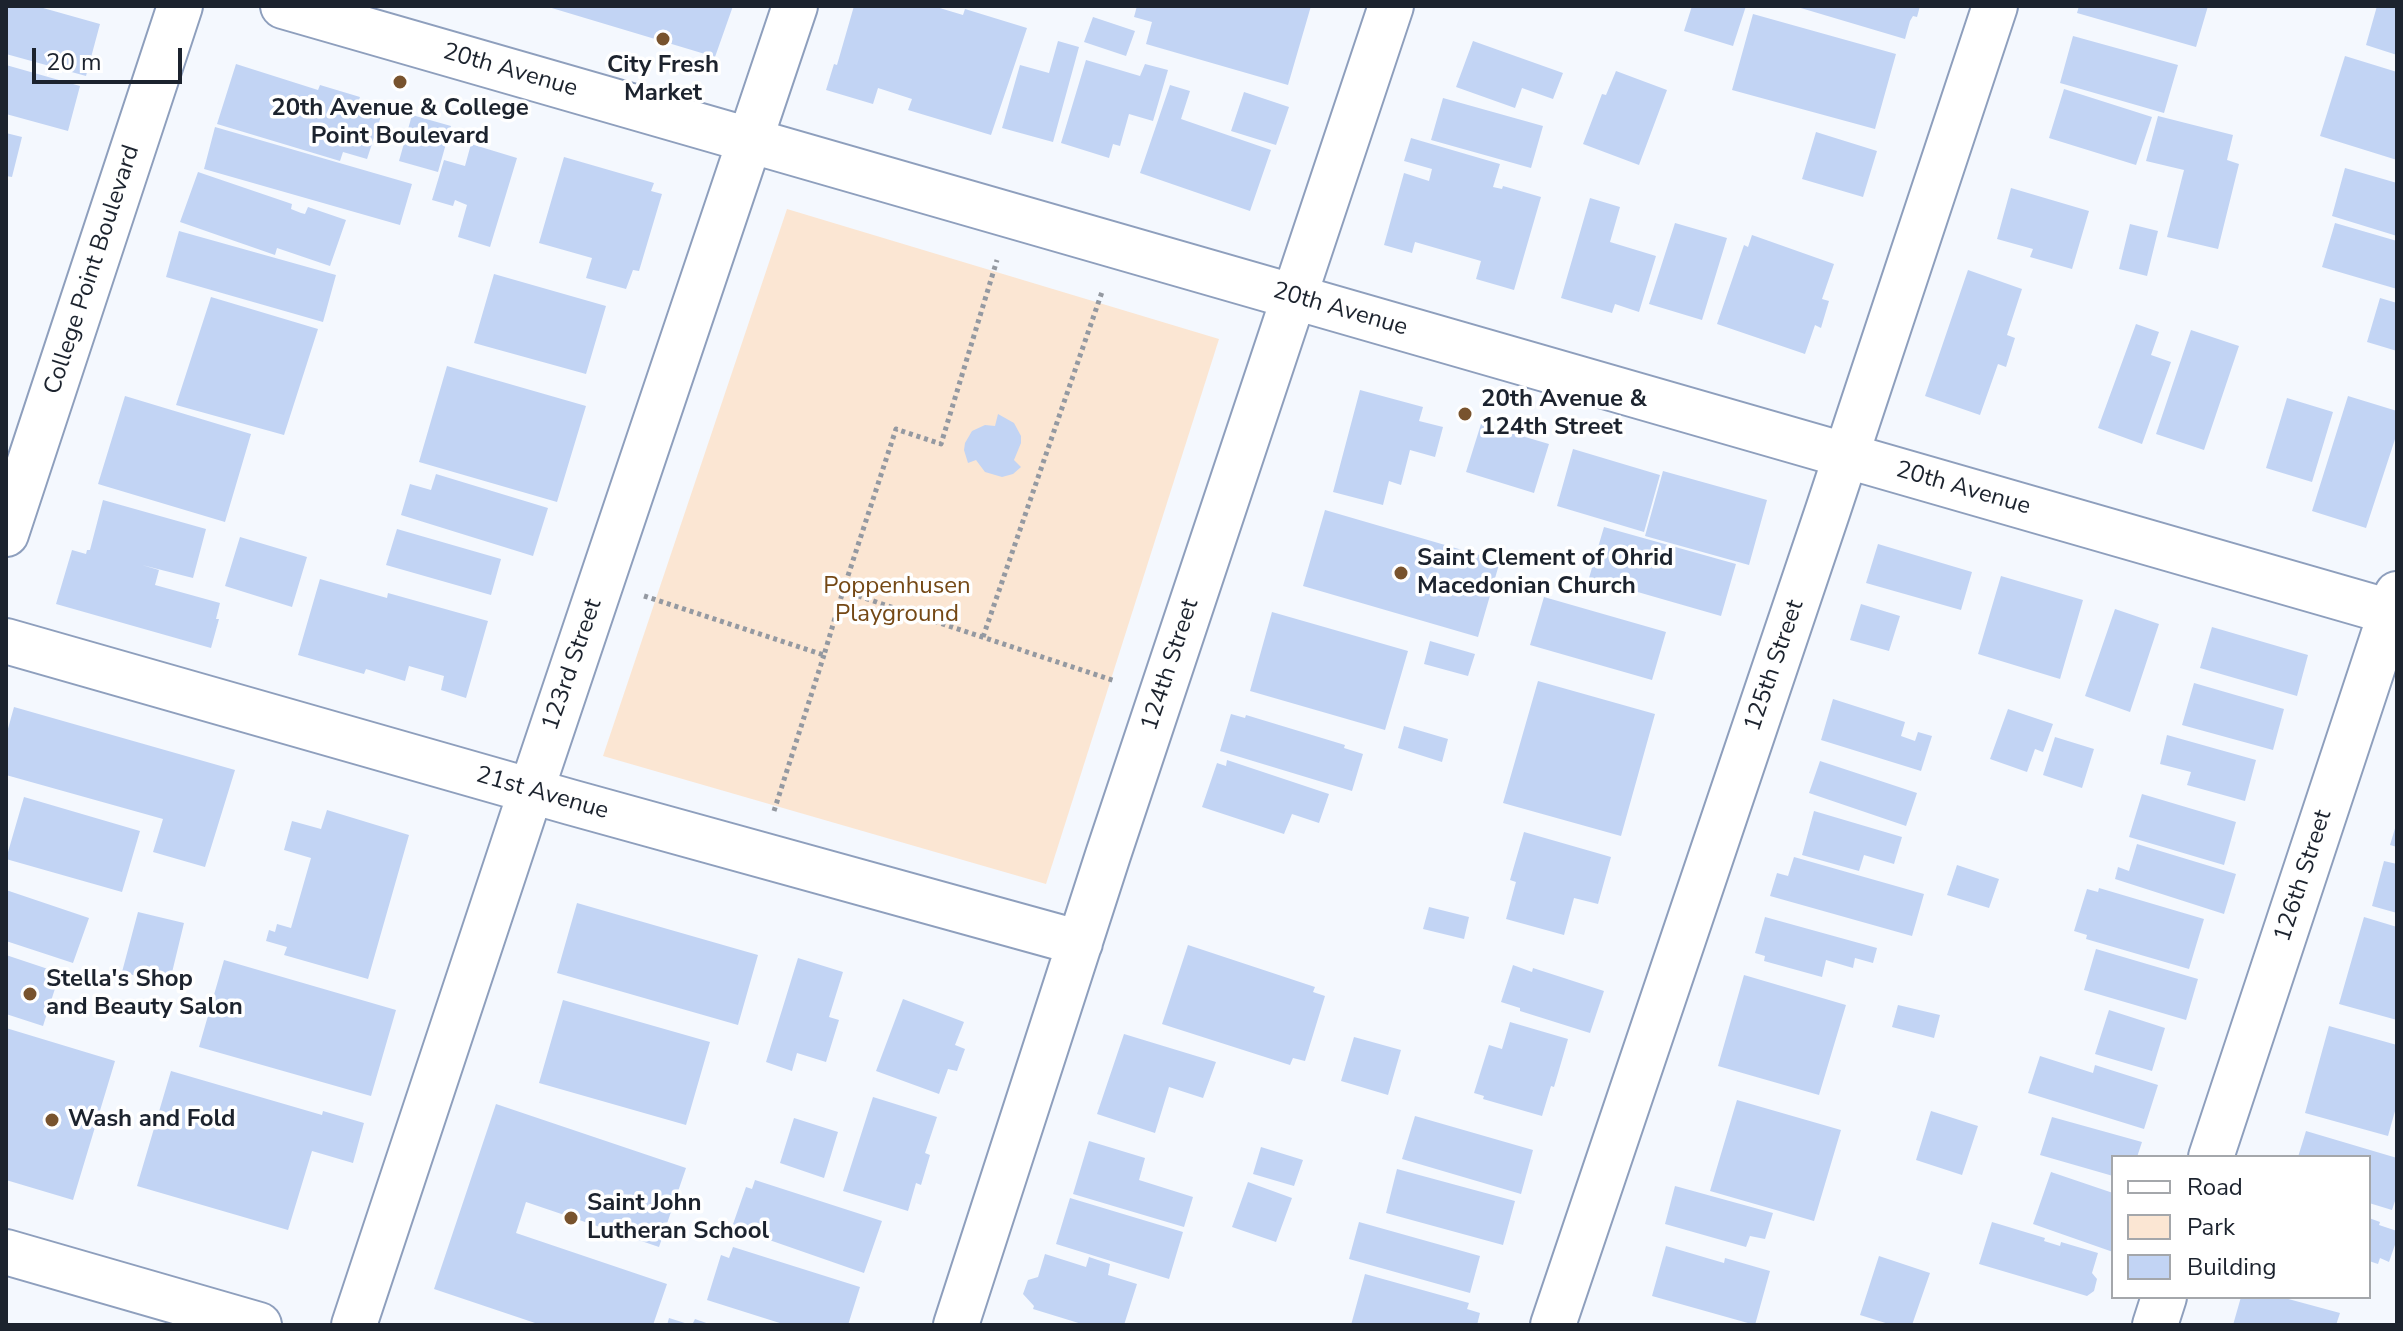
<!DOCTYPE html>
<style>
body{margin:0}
#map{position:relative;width:2403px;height:1331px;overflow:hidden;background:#f4f8fe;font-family:"Nunito Sans",sans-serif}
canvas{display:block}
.frame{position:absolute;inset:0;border:8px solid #1c232e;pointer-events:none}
.legend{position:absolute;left:2111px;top:1155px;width:260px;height:144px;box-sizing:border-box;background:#fff;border:2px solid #a4a7ab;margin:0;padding:10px 14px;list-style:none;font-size:24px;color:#1c232e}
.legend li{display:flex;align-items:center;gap:16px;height:40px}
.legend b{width:40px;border:2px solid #a4a7ab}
.scale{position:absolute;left:32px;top:48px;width:150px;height:36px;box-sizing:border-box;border:4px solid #1c232e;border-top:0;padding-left:10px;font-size:24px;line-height:28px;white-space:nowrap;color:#1c232e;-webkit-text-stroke:6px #fff;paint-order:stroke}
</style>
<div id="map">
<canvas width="2403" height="1331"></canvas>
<div class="frame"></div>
<ul class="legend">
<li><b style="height:10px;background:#fff"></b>Road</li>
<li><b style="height:22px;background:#fbe6d3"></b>Park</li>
<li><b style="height:22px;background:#c2d4f4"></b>Building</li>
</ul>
<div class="scale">20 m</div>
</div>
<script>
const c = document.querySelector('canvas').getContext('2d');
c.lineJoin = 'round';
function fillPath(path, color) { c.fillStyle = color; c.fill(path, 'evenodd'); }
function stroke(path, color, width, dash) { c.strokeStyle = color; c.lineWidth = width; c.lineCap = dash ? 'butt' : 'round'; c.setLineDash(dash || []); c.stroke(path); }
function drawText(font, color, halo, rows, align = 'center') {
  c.font = font + ' "Nunito Sans",sans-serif'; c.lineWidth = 7; c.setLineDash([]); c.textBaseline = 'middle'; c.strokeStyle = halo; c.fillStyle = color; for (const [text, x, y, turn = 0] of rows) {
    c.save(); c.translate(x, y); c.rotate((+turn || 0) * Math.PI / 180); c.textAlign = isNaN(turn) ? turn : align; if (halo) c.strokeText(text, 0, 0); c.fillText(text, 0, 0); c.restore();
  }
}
fillPath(new Path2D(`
 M787,209L1219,339L1046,884L603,756Z`), '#fbe6d3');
fillPath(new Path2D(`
 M6,6H36L100,24L86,76L6,54Z
 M545,6H733L715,57Z
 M854,6H933L963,15L965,9L1027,28L991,135L908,110L912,99L878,88L873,104L826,90L834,64L837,65Z
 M1137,6H1311L1288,85L1146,44L1152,22L1134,17Z
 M1692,6H1746L1733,46L1684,31Z
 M1794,6H1920L1917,17L1913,16L1910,21L1905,39Z
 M2079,6H2208L2196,47L2077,13Z
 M2377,6H2397V55L2366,45Z
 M1753,14L1896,54L1875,129L1732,90Z
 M1093,17L1135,31L1126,56L1084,42Z
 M2073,36L2178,65L2164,113L2060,83Z
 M1058,41L1079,47L1053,142L1002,128L1020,65L1049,73Z
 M1473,41L1563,73L1553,99L1522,88L1515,108L1456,87Z
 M2345,56L2397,72V160L2320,136Z
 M1086,60L1140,76L1145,64L1168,70L1153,121L1129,114L1120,146L1113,144L1109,158L1061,143Z
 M236,64L318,90L320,85L360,97L359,100L384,107L367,159L343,152L340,161L217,124Z
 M6,65L80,86L68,131L6,114Z
 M1616,71L1667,90L1639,165L1583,144L1602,94L1606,95Z
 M1170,85L1190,91L1181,119L1271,150L1250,211L1140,173Z
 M2064,89L2152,117L2136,165L2049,138Z
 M1244,92L1289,107L1276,145L1231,131Z
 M1443,98L1543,126L1531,168L1431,140Z
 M412,115L451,126L438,172L399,161Z
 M2158,116L2233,135L2227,160L2239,164L2218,249L2167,237L2184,170L2146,161Z
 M215,127L412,184L400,225L204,169Z
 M1816,132L1877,151L1863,197L1802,179Z
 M6,133L22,137L12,177L6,176Z
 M1411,138L1500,164L1493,187L1502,189L1503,186L1541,197L1514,290L1476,279L1481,261L1415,242L1412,253L1384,245L1404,173L1429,181L1432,169L1404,161Z
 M471,144L517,158L490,247L458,237L467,205L455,200L453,206L432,200L444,160L465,166Z
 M564,157L654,183L651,191L662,194L639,271L633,270L626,289L586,278L592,258L539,243Z
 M2345,168L2397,183V236L2332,216Z
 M198,172L292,204L291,209L301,213L305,214L308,207L346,220L330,266L277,248L275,255L180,222Z
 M2011,188L2089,211L2072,269L2030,257L2033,249L1997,239Z
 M1590,198L1620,207L1610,242L1656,256L1639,312L1615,304L1612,313L1561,298Z
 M1675,223L1727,238L1702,320L1649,304Z
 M2335,223L2397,241V289L2322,267Z
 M2130,224L2158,231L2147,276L2119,269Z
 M179,231L336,275L323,322L166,277Z
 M1752,235L1834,264L1822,299L1829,301L1821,328L1815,325L1805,354L1717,324L1744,245L1748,247Z
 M1968,270L2022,289L2007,335L2015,338L2006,367L1998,364L1980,415L1925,396Z
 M494,274L606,306L586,374L474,343Z
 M211,297L318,329L284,435L176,405Z
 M2380,298L2397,303V351L2367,342Z
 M2136,324L2159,332L2151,355L2171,362L2142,444L2098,428Z
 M2191,330L2239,346L2204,450L2156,434Z
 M447,366L586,406L557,502L419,462Z
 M1360,390L1423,407L1419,421L1443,427L1435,457L1410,450L1401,485L1389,481L1383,505L1333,492Z
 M125,396L251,434L225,522L98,484Z
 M2348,396L2397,411V433L2366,528L2312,511Z
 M2287,398L2333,412L2312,482L2266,468Z
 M998,414L1014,423L1021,436V443L1014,460L1021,467L1013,474L1002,477L985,472L976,460L968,463L964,450L965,443L972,431L985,425L995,426Z
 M1481,424L1549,444L1534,493L1466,472Z
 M1573,449L1660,475L1644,532L1557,506Z
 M1663,471L1767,500L1749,565L1645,536Z
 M436,474L548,508L533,556L401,515L410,484L431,490Z
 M103,500L206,529L193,578L142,565L159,570L155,585L220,603L216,619H219L211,648L56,604L72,550L86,554L87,550H90Z
 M1325,510L1500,561L1478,637L1303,586Z
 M1604,527L1736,564L1721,616L1589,578Z
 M397,529L501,559L491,595L386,565Z
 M240,537L307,557L292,607L225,586Z
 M1878,544L1972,572L1961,610L1866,583Z
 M2001,576L2083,600L2060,679L1978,654Z
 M320,579L387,598L388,593L488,621L466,698L441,690L444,676L409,666L405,681L366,669L364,674L298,655Z
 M1544,597L1666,632L1652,680L1530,645Z
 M1861,604L1900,616L1889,651L1850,640Z
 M2115,609L2159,624L2130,712L2085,696Z
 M1272,612L1408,651L1385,730L1250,691Z
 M2212,627L2308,655L2297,696L2200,668Z
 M1430,641L1475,654L1468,676L1424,664Z
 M1538,681L1655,714L1621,836L1503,803Z
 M2194,683L2284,709L2273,750L2182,725Z
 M1833,699L1905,722L1901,736L1915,741L1918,732L1932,736L1921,771L1821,740Z
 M14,707L235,770L205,867L153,852L163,819L6,775V736Z
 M2008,709L2053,724L2043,752L2035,749L2027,772L1990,759Z
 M1231,714L1245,718L1246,715L1345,745L1344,748L1363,754L1352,791L1220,751Z
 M1404,726L1448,739L1442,762L1398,748Z
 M2167,735L2256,760L2245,801L2187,785L2191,772L2160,764Z
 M2055,737L2094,749L2082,788L2043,775Z
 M1227,760L1329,794L1319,823L1292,814L1284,834L1202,807L1217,763L1226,766Z
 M1820,761L1917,793L1906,826L1809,793Z
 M2142,794L2236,822L2224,865L2129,837Z
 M24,797L140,831L122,892L6,859Z
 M327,810L409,835L368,979L284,955L287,947L266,941L269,930L275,932L277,924L291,928L311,858L284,850L292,821L321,829Z
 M1814,811L1902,837L1894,864L1864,855L1859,871L1802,855Z
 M2396,825H2397V847L2390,845Z
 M1524,832L1611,857L1598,904L1574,898L1564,935L1506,919L1516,882L1510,880Z
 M2137,844L2236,874L2224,914L2115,879L2118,867L2129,871Z
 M1794,857L1924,894L1912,936L1770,896L1777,873L1788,876Z
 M2384,861L2397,864V913L2372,906Z
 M1957,865L1999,879L1989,908L1947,895Z
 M2099,888L2204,919L2189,969L2086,939L2087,935L2074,931L2087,889L2098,892Z
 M6,890L89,918L73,963L6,941Z
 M577,903L758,955L738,1025L557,973Z
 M1429,907L1469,917L1464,939L1423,929Z
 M138,912L184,923L169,985L122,972Z
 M1765,917L1877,948L1873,963L1855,958L1853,968L1826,960L1822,977L1764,961L1765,956L1755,953Z
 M2364,917L2397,927V1020L2339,1004Z
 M1188,945L1315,987L1313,992L1325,996L1305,1061L1293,1058L1290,1065L1162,1024Z
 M2096,949L2198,979L2186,1020L2084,990Z
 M6,955L60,973L43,1026L6,1014Z
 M798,958L843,972L829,1017L839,1020L826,1062L797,1053L792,1071L766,1062Z
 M224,960L396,1010L371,1096L199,1047Z
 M1513,965L1532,972L1533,968L1604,991L1590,1033L1520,1011V1008L1501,1002Z
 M1744,975L1846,1005L1819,1095L1718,1066Z
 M903,999L964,1022L955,1045L965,1049L957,1071L948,1069L939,1094L876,1071Z
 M563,1000L710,1042L686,1125L539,1083Z
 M1898,1005L1940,1015L1934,1038L1892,1027Z
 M2109,1010L2165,1028L2152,1071L2095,1054Z
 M1510,1022L1568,1039L1554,1087L1551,1086L1542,1116L1483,1099L1484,1096L1474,1093L1489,1045L1502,1049Z
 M2329,1026L2397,1045V1104L2388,1136L2305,1113Z
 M6,1028L115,1061L73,1200L6,1180Z
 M1124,1034L1216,1062L1203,1098L1169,1087L1155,1133L1097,1114Z
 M1354,1037L1401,1050L1388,1095L1341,1081Z
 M2040,1056L2093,1073L2095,1065L2158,1085L2144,1129L2028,1093Z
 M171,1071L322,1115L323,1111L364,1123L353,1163L312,1151L288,1230L137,1186Z
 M873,1097L937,1117L925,1153L930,1155L921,1185L916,1183L908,1211L843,1191Z
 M1737,1100L1841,1130L1814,1221L1710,1191Z
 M496,1104L686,1168L659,1247L526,1202L516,1233L667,1284L653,1325H541L434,1289Z
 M1931,1111L1978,1126L1962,1175L1916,1160Z
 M1415,1116L1533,1150L1521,1194L1402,1159Z
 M2052,1117L2142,1142L2137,1157H2113V1176L2040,1155Z
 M794,1118L838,1132L824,1178L780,1163Z
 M2306,1131L2397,1158V1195L2392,1210L2369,1203V1157H2298Z
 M1089,1141L1145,1158L1139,1180L1193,1197L1184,1227L1073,1194Z
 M1261,1147L1303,1160L1294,1186L1253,1174Z
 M1397,1169L1515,1201L1503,1245L1386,1213Z
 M2051,1172L2113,1193V1252L2033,1224Z
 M755,1180L882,1221L864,1273L732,1227L746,1187L752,1189Z
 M1248,1182L1292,1198L1276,1242L1232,1227Z
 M1675,1186L1773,1213L1765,1239L1750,1236L1746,1247L1665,1224Z
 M1070,1198L1183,1232L1169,1279L1056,1244Z
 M2369,1218L2380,1222L2379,1225L2397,1231V1239L2389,1262L2380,1258L2378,1264L2369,1261Z
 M1359,1222L1480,1256L1470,1293L1349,1259Z
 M1992,1222L2045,1238L2044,1241L2060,1246L2061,1242L2098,1253L2092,1273L2097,1279L2094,1291L2087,1296L1979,1264Z
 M1666,1246L1724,1263L1725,1258L1770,1271L1755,1325L1652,1296Z
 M733,1247L860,1287L848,1325H786L707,1300L721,1255L729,1258Z
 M1045,1254L1086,1267L1089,1257L1110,1264L1108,1275L1137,1284L1124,1325H1085L1033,1309L1034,1306L1023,1294L1028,1280L1038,1277Z
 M1879,1256L1930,1273L1912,1325H1892L1860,1315Z
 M1365,1274L1469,1303L1467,1309L1480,1313L1477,1325H1351Z
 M2241,1297H2281L2340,1313L2336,1325H2233Z
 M669,1318L688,1324V1325H667Z
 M695,1319L712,1325H692Z`), '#c2d4f4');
const minor = new Path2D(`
 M283,6L2397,614
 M6,534L180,6
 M6,641L570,802L1080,943
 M2211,1157L2397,594
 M6,1252L259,1325
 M354,1325L531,791L795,6
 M956,1325L1108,855L1391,6
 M1553,1325L1828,510L1995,6
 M2155,1325L2164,1297`);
stroke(minor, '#8e9fbd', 48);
stroke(new Path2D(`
 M843,591L896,429L941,444L997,260
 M644,596L824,655L843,591L1115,681
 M983,637L1102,292
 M774,811L824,655`), '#9499a1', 5, [4, 4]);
stroke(minor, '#fff', 44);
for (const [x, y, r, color] of [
 [663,39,8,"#78532e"],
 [400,82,8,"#78532e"],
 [1465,414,8,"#78532e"],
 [1401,573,8,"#78532e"],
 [30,994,8,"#78532e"],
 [52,1120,8,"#78532e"],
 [571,1218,8,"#78532e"]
]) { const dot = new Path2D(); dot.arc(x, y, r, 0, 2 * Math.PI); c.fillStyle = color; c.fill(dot); stroke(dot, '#fff', 3); }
drawText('bold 24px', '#1c232e', '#fff', [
 ["City Fresh",663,66,"center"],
 ["Market",663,94,"center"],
 ["20th Avenue & College",400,109,"center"],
 ["Point Boulevard",400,137,"center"],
 ["20th Avenue &",1481,400],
 ["124th Street",1481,428],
 ["Saint Clement of Ohrid",1417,559],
 ["Macedonian Church",1417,587],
 ["Stella's Shop",46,980],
 ["and Beauty Salon",46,1008],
 ["Wash and Fold",68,1120],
 ["Saint John",587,1204],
 ["Lutheran School",587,1232]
], 'left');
drawText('24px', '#1c232e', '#fff', [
 ["20th Avenue",510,71,16],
 ["College Point Boulevard",93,270,-72],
 ["20th Avenue",1340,310,16],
 ["20th Avenue",1963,489,16],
 ["123rd Street",573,665,-71],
 ["124th Street",1171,665,-72],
 ["125th Street",1775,666,-71],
 ["21st Avenue",542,794,16],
 ["126th Street",2304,876,-72]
]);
drawText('24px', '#744815', '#fff', [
 ["Poppenhusen",897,587],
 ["Playground",897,615]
]);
</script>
